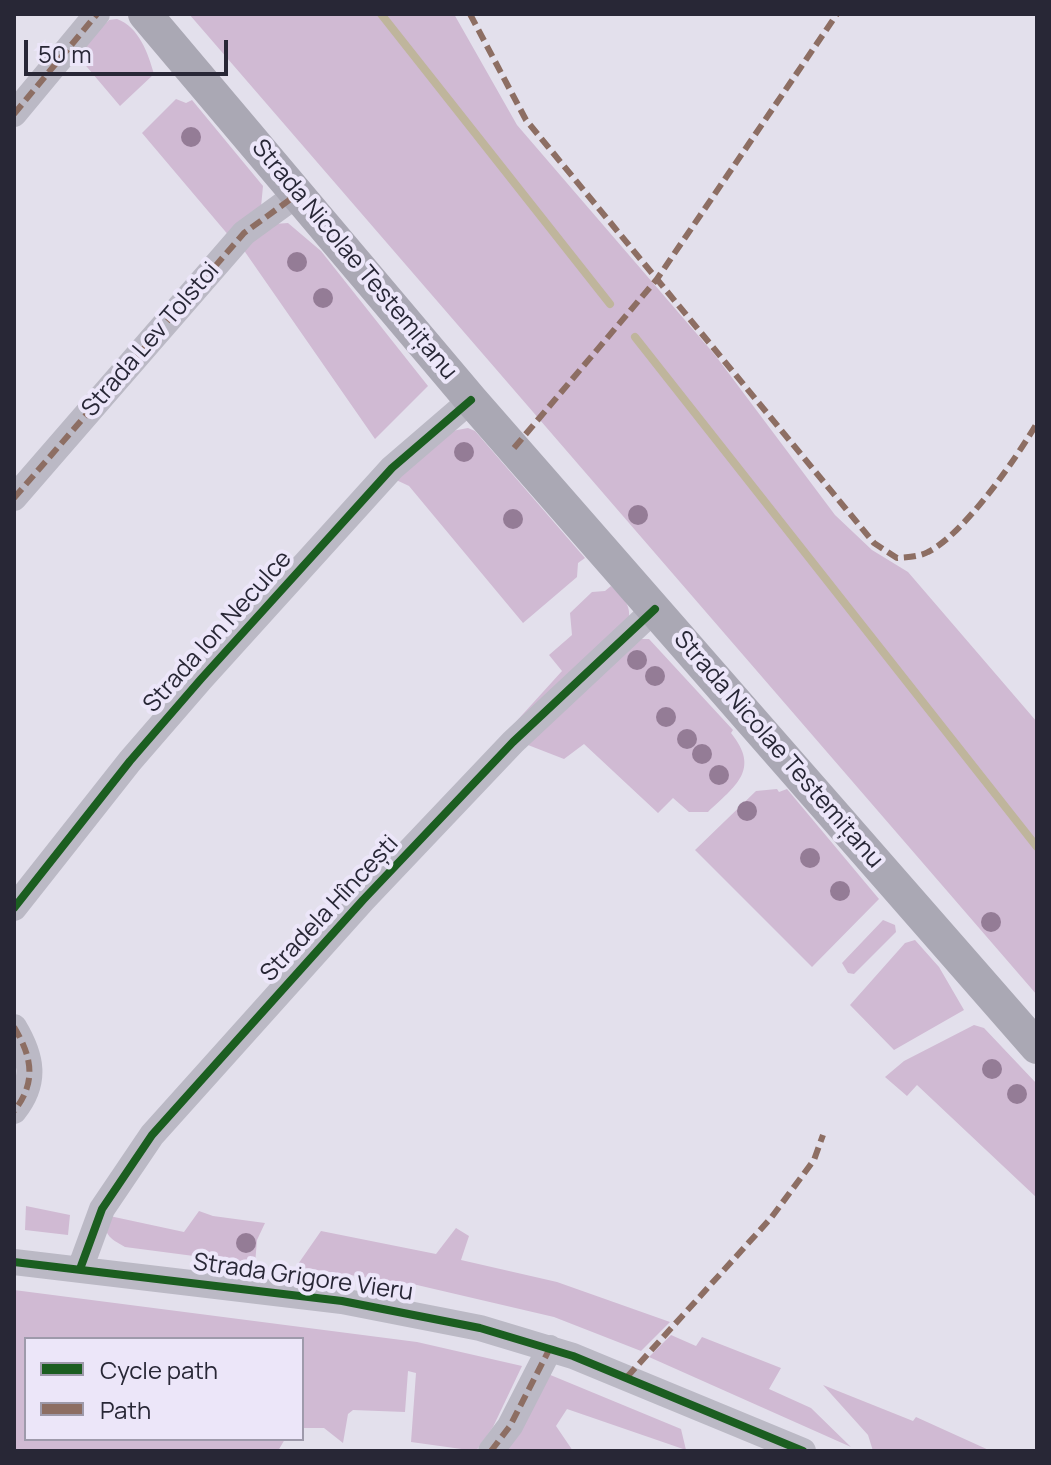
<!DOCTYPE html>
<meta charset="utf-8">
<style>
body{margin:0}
#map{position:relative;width:1051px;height:1465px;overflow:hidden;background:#e3e0ec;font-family:Manrope,sans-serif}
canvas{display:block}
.frame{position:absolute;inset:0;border:16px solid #282736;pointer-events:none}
.legend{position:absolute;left:24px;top:1337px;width:280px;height:104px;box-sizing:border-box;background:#ece6f9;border:2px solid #9e9aab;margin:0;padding:10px 14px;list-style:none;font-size:24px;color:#282736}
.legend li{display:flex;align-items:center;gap:16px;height:40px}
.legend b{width:40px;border:2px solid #9e9aab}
.scale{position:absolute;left:24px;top:40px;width:204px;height:36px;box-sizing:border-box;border:4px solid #282736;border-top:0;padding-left:10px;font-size:24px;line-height:28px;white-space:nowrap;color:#282736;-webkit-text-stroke:6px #ece6f9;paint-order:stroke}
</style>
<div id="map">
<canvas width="1051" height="1465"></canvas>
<div class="frame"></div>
<ul class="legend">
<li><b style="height:10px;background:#1b5e20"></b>Cycle path</li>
<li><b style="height:10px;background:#8d6e63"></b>Path</li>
</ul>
<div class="scale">50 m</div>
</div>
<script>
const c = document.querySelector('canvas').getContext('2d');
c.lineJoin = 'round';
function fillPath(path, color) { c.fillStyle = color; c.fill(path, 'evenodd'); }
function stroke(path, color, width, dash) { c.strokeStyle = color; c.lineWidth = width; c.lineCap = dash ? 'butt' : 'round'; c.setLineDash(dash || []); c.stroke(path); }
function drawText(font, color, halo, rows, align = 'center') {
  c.font = font + ' Manrope,sans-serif'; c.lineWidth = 8; c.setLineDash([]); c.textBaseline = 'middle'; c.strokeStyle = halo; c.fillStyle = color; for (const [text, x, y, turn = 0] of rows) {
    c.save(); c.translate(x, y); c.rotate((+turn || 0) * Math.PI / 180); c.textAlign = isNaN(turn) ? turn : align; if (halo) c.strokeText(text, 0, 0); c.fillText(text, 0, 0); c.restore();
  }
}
fillPath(new Path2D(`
 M189,14H454L517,125L715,355L835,515L872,550L908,572L1037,722V995Z
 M117,19C139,27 148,53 154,74L120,106L76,54L109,20Z
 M176,99L186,103L192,100L263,186L261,207L230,237L142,133Z
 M288,223L321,251L428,386L375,439L243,249L274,224Z
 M468,428L475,431L585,558L578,563L577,577L523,623L409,486L392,478L452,431Z
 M611,586C623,598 634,606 627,624L513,725L562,671L549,655L572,635L570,613L592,592L605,591Z
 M636,639H649L733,730L731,733C761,770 735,786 708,812H689L673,798L658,813L584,744L564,759L528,745Z
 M777,789L779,792L787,789L879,899L812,967L695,850L756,791Z
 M883,920L895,925L896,932L854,974L848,973L842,963Z
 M915,940L939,967L964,1010L894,1050L850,1005L905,943Z
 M974,1025L984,1028L1037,1084V1198L917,1085L907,1096L885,1077L904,1061Z
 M26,1206L70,1215L68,1235L25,1230Z
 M199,1211L213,1216L265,1223L257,1240L255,1264L125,1247C109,1238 103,1234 105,1215L184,1232Z
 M456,1228L469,1236L461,1260L557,1282L670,1322L641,1351L554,1317L417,1285L296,1267L321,1231L436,1254Z
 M14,1290L417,1342L522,1366L493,1427L476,1451L411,1442L416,1373L408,1371L405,1412L353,1410L348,1414L343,1443L324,1428H302V1339H26V1439H285L278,1451H14Z
 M671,1335L696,1346L702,1337L781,1368L769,1389L811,1408L851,1447L649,1357Z
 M548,1374L681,1429L686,1450L567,1409L556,1426L573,1451H503Z
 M823,1385L913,1421L916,1417L991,1451H873L868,1435Z`), '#d0bad3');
stroke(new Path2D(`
 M381,14L610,304
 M635,337L1037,847`), '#bfb59c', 8);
stroke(new Path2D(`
 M14,114L97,14
 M14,498L244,233L299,193
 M14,908L130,761L201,679L392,468L471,400
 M14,1027C32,1057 37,1082 14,1111
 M14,1262L342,1301L480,1328L573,1356L803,1451
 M80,1269L102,1209L152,1135L363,900L513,742L655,609
 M491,1451L510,1426L550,1348`), '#bbb9c5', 26);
stroke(new Path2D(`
 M145,14L471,400L1037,1047`), '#aaa8b4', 34);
stroke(new Path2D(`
 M470,14L526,120L874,543L897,558C906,557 919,557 928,552C964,534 1016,459 1037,423
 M14,114L97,14
 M514,448L657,279L837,14
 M14,498L244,233L299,193
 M14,1027C32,1057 37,1082 14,1111
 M627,1377L771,1218L814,1160L823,1135
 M491,1451L510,1426L550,1348`), '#8d6e63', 6, [12, 6]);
stroke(new Path2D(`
 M14,908L130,761L201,679L392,468L471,400
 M14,1262L342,1301L480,1328L573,1356L803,1451
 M80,1269L102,1209L152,1135L363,900L513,742L655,609`), '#1b5e20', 8);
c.fillStyle = '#947c96';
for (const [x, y] of [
 [191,137],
 [297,262],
 [323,298],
 [464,452],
 [638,515],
 [513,519],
 [637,660],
 [655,676],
 [666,717],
 [687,739],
 [702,754],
 [719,775],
 [747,811],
 [810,858],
 [840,891],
 [991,922],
 [992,1069],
 [1017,1094],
 [246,1243]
]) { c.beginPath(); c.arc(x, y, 10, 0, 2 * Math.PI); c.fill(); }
drawText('24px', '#282736', '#ece6f9', [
 ["Strada Nicolae Testemițanu",354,260,50],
 ["Strada Lev Tolstoi",151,340,-49],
 ["Strada Ion Neculce",218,632,-48],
 ["Strada Nicolae Testemițanu",778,750,49],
 ["Stradela Hîncești",330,909,-47],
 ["Strada Grigore Vieru",303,1278,8]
]);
</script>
